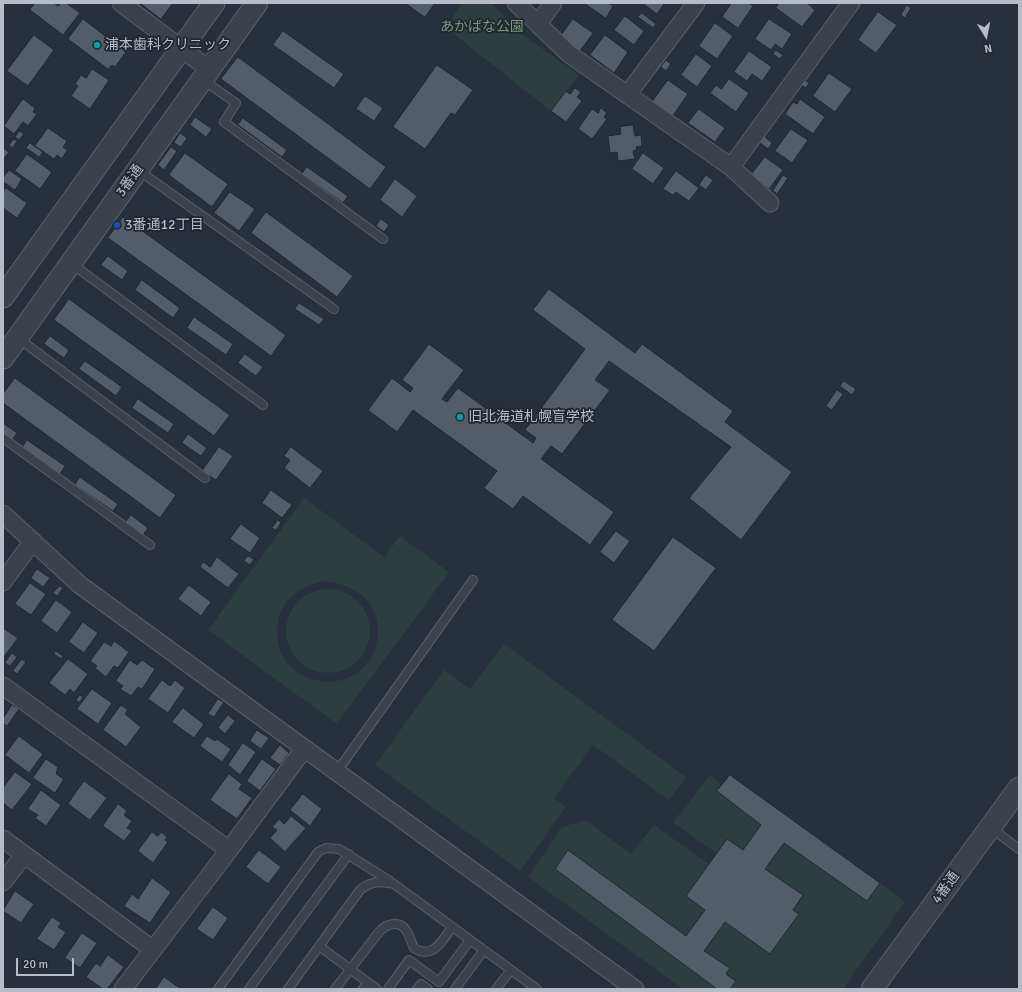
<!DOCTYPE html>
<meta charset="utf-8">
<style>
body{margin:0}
#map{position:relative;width:1022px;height:992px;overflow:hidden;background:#27303c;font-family:Signika,sans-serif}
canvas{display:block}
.frame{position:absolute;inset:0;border:4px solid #b7bdc7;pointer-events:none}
.north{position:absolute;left:966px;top:16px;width:40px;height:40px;-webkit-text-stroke:3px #202731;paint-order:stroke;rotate:170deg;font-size:11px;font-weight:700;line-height:16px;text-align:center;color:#b7bdc7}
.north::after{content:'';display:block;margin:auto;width:14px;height:18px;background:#b7bdc7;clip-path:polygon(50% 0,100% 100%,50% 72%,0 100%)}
.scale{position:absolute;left:16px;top:958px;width:58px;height:18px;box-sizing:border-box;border:2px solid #b7bdc7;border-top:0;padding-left:5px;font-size:12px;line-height:14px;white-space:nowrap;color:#b7bdc7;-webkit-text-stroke:3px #202731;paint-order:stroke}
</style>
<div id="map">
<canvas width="1022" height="992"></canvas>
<div class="frame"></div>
<div class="north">N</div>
<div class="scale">20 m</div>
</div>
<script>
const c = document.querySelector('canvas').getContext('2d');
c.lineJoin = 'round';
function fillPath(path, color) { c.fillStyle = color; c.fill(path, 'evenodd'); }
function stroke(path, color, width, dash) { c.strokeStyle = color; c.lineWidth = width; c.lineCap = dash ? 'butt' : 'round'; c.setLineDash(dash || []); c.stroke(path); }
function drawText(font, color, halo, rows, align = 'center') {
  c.font = font + ' Signika,"Noto Sans JP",sans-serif'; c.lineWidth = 3.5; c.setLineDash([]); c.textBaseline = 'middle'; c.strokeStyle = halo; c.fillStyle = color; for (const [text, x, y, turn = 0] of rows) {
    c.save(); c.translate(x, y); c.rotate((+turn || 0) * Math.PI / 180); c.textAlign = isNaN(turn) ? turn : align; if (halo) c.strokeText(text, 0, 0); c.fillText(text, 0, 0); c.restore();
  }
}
fillPath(new Path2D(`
 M462,3H491L522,34L579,75L551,111L445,27Z
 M304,498L384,557L400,536L449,572L337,724L208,630ZM324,581C408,589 386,695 315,680C301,677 286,666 281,652C268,615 288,589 324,581Z
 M286 631a42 42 0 1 1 84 0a42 42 0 1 1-84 0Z
 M504,644L686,777L669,800L593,745L554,798L566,807L520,871L375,765L444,670L470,689Z
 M710,775L722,785L761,825L743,850L727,839L716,853L673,822Z
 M586,820L631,854L654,825L709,864L686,896L705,910L683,939L568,850L555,869L717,989H683L528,877L562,827Z
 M784,843L867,901L880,883L905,902L843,989H730L735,981L726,974L730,968L704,951L724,921L770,954L799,914L793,910L803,895L765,869Z`), '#2c3e3f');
const building = new Path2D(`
 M35,3H54L58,6L61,3H66L80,13L63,35L30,10Z
 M140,3H173L161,19Z
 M405,3H435L425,17Z
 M584,3H609L613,6L606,18Z
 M643,3H663L664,4L657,14Z
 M732,3H749L753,6L738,28L722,17Z
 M779,3H807L815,10L802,27L776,8Z
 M907,5L911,8L905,18L901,15Z
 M878,12L897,25L876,53L858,40Z
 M642,13L656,24L653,28L638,17Z
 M625,16L644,31L634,45L614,30Z
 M83,19L126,52L115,67L112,65L108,69L68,39Z
 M573,19L593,33L580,51L560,37Z
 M769,19L792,34L782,49L775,44L771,50L755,39Z
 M715,23L733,36L717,59L699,46Z
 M283,31L344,74L334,88L273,45Z
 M34,35L54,50L28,86L7,71Z
 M605,35L628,52L614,73L590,55Z
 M776,50L783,55L780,59L773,54Z
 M749,51L772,67L762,81L752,74L747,81L734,72Z
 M696,54L712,66L697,87L681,75Z
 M238,57L386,167L370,189L221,79Z
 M666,60L671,64L666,71L661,67Z
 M437,65L473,90L455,115L451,113L425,149L393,127Z
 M92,69L109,80L90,109L71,96L78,86L75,84L81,75L86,78Z
 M829,73L852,89L835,112L813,96Z
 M801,78L809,83L806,88L798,83Z
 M729,79L749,93L736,112L710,93L716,85L721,89Z
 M668,80L688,94L672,117L652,102Z
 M575,88L581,92L577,97L582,101L566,122L551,111L566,91L570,94Z
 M365,96L383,108L374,121L356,109Z
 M23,99L35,108L33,112L37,114L28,126L23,122L14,134L4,126Z
 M800,99L825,117L813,134L785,114L793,102L797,104Z
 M601,108L607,113L604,117L607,119L592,139L578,129L592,109L598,113Z
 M699,109L725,128L715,142L688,123Z
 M195,117L212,129L206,137L190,125Z
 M243,118L287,150L282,157L238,125Z
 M633,125L635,136L641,135L642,146L636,147L637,150L633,151L635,159L618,161L617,152L610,153L608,136L621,134L620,127Z
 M48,128L67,141L63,147L67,150L62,159L57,155L54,159L35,146Z
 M791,129L808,140L792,163L775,151Z
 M20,131L24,134L19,140L15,137Z
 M180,133L187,138L181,147L174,143Z
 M764,136L772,143L768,149L759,142Z
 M14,139L17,141L13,148L9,145Z
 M30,143L43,152L39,157L26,148Z
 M171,147L177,151L164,170L158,165Z
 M3,148L9,152L3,160Z
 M185,153L228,184L212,207L169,175Z
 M643,153L664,168L653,184L632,169Z
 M27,154L52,172L40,189L15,171Z
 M765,157L783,170L769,189L751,175Z
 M307,167L348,196L343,203L302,174Z
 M9,170L22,179L15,190L3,182V178Z
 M676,171L699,188L689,201L676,192L673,195L663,189Z
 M706,175L713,180L706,190L699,185Z
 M783,175L788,178L777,194L773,191Z
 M395,179L417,196L402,217L380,200Z
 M6,188L27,203L17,218L3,208V192Z
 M230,192L255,209L239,231L214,213Z
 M266,212L353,276L337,297L251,233Z
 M123,217L286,335L271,356L108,238Z
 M381,219L389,225L384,232L376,226Z
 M108,256L128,271L122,280L101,265Z
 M142,280L180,308L173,318L135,290Z
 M549,289L635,353L642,344L733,411L725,422L792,472L741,540L689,498L731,447L609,361L595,380L610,390L562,454L551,446L541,459L614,512L590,545L523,496L513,509L484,488L497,471L413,410L397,432L368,410L392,378L410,392L413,388L402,380L429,344L464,370L442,399L447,402L458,388L533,443L536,438L525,430L585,349L533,310Z
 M69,299L230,415L214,436L54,320Z
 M299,303L324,319L319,325L295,309Z
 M194,317L233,344L226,355L187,328Z
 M50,336L69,350L64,358L44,344Z
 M245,354L263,367L256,376L238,363Z
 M85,361L122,387L116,396L79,369Z
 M15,378L176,495L160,518L3,403V394Z
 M844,381L856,389L852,395L840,386Z
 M837,390L843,394L832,410L826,406Z
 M138,399L174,424L168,433L132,408Z
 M3,423L17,433L12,440L3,433Z
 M188,434L207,448L201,456L182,443Z
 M27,440L65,466L60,474L22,448Z
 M219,447L233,456L216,480L202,471Z
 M291,447L323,471L310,488L284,468L290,460L284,456Z
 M80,477L118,504L113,511L75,485Z
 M271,490L292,505L282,518L262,503Z
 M131,515L148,528L143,535L125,523Z
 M278,520L281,523L276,530L272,528Z
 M241,524L260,538L250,553L230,539Z
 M616,531L630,541L614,563L600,552Z
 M673,537L716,568L654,651L612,620Z
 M248,556L254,559L250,565L244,561Z
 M217,557L239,574L228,588L200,567L203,562L210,567Z
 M37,569L50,578L43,587L31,578Z
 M30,583L46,594L31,615L15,604Z
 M189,585L211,602L201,616L178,599Z
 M60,586L63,588L57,596L53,593Z
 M56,600L72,612L57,633L41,621Z
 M83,622L98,633L84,653L69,642Z
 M3,628L18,638L3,658Z
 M114,641L129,652L118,668L114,666L106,677L95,668L97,666L90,661L104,642L111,646Z
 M56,651L63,656L61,659L54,654Z
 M12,653L17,657L10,666L5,663Z
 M22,659L26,662L17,674L13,671Z
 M68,659L88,674L74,693L70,689L65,695L49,683Z
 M130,660L137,665L142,660L155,669L142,689L138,687L131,696L120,689L123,686L116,681Z
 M162,680L170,686L175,680L185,688L168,713L148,699Z
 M92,689L112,703L98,724L77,709Z
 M80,695L83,697L79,703L76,700Z
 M218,699L224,702L214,717L208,714Z
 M12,705L19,709L7,726L3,723V719Z
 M121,705L128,710L125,714L141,727L126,747L103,730Z
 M183,708L204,724L194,738L172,722Z
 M228,715L235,721L225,734L218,728Z
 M257,730L269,738L261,749L250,741Z
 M19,736L43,754L29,773L5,755Z
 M207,736L215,741L217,739L231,749L222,762L200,746Z
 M243,743L256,752L240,775L228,765Z
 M280,745L289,753L280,765L270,758Z
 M46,759L58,767L56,774L64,779L55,793L33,778Z
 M262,759L276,769L260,791L247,781Z
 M15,772L32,784L12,810L3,803V788Z
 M229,774L242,784L239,789L252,798L237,819L210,800Z
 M730,775L880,883L867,901L784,843L765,869L803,895L793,910L799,914L770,954L725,922L704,951L730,968L726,974L736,981L730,989H717L555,869L568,850L686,936L705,910L686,896L727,839L743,850L761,825L717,791Z
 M84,781L107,798L90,820L68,804Z
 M41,790L61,805L46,826L35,818L38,815L28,809Z
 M303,794L322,809L310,826L290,810Z
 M118,804L127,811L124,815L132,821L127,828L132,831L124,841L103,826Z
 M291,816L306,828L285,852L270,838L277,830L272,827L279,819L284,824Z
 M152,832L158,836L161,832L167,837L165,840L168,842L153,863L138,851Z
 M259,850L281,867L268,884L246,867Z
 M152,878L171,892L150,923L124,906L132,894L138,899Z
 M15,891L34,904L21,923L3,911Z
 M213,907L228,918L213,940L197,929Z
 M52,917L61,923L58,927L66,932L54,950L37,939Z
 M82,933L97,943L80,968L65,958Z
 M108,955L124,967L107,989H103L86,977L96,963L100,966Z
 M164,977L181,989H156Z`);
fillPath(building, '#535c69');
stroke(building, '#222933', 1);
const service = new Path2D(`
 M203,80L236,103L224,122L383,239
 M138,170L334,309
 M72,264L263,405
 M18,338L205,478
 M3,438L150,545
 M336,773L473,580
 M991,828L1019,849
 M319,946L377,989
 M218,989L318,852L326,848L339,849L390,881
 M249,989L349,854
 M288,989L360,890C371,881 381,881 394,884L537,989
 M335,989L379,932C386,924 399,920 406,930C410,936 411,942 414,948C433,960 442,941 452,927
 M363,989L368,982
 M388,989L409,960L439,982L470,940
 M417,989L421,984L428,989
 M455,989L484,950
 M496,989L511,970`);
const minor = new Path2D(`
 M121,3L210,70
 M516,3L569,54L731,167L770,203
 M538,24L553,3
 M627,95L696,3
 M731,167L851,3
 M3,514L80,585L635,989
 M3,582L33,541
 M3,686L229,850L304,749
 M3,839L152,949
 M3,882L24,855
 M123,989L229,850`);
const tertiary = new Path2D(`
 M3,297L214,3
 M3,358L257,3
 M872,989L1019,788`);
stroke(service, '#59606a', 10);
stroke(minor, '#59606a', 19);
stroke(tertiary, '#59606a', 23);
stroke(service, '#3b424c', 8);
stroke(minor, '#3b424c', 17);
stroke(tertiary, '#3b424c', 21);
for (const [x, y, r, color] of [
 [97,45,4,"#0f9aa8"],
 [117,225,4,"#1a4fb4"],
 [460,417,4,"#0f9aa8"]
]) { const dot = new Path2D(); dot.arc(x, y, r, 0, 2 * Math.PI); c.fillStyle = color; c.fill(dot); stroke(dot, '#202731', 1.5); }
drawText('14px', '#789a80', '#202731', [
 ["あかばな公園",482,27]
]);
drawText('14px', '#b7bdc7', '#202731', [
 ["浦本歯科クリニック",105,45],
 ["3番通12丁目",125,225],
 ["旧北海道札幌盲学校",468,417]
], 'left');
drawText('14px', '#b7bdc7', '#202731', [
 ["3番通",130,181,-54],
 ["4番通",946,888,-54]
]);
</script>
